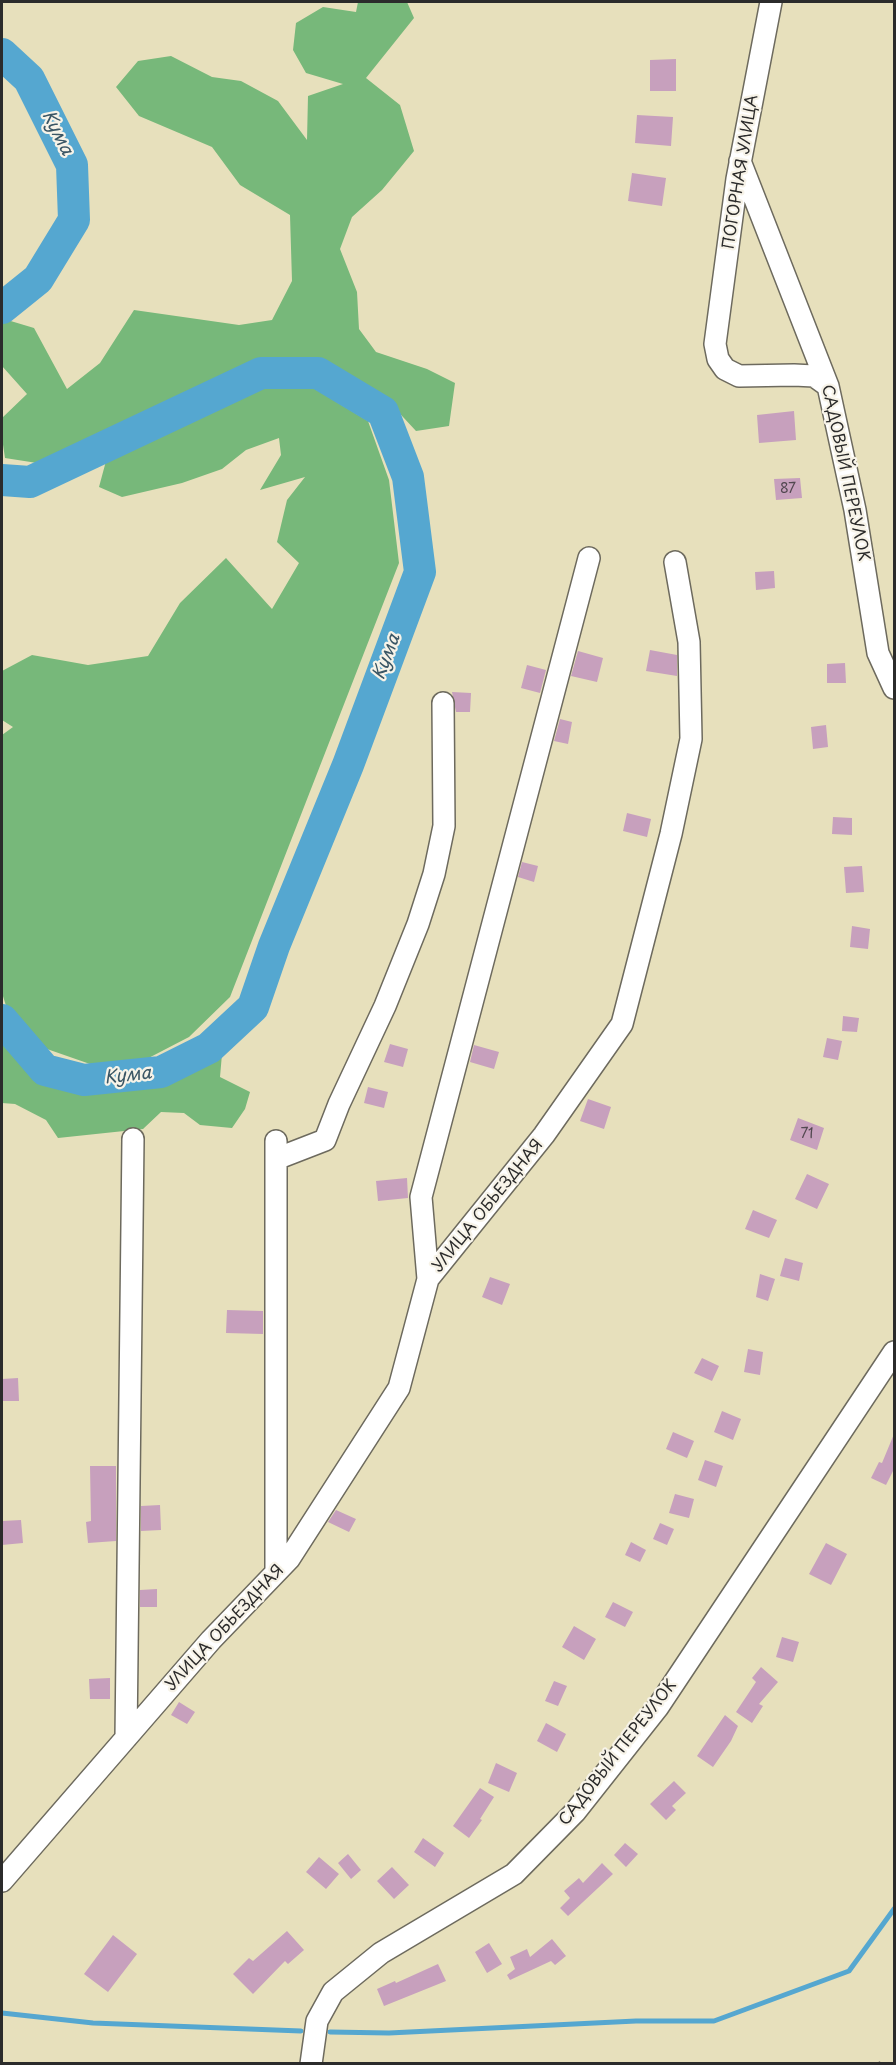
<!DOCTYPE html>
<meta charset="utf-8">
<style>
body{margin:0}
#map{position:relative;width:896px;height:2065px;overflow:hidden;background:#e7e0bc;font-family:"Playpen Sans",sans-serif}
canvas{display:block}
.frame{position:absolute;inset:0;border:3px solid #2b2b2b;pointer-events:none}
</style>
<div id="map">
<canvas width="896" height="2065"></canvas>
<div class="frame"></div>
</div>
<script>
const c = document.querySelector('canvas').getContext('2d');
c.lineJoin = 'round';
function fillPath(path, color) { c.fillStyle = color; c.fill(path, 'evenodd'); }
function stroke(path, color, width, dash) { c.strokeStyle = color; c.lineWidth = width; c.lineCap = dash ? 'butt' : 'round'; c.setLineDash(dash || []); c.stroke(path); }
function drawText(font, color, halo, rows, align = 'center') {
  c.font = font + ' "Playpen Sans",sans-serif'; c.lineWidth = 4.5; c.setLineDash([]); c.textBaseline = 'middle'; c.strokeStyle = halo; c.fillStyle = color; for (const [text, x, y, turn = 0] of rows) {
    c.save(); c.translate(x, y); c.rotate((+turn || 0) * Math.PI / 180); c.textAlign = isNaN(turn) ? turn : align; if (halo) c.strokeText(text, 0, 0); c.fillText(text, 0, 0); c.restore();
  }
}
fillPath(new Path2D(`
 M358,2H407L414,18L366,78L400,105L414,151L382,190L352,217L340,249L357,292L359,329L376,352L427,369L455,383L449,426L416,431L390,403L322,358H262L37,463L5,458L2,438V418L27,394L2,366V321L4,319L34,328L67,389L100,363L134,310L239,325L272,320L292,281L290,215L240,185L212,147L139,116L116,87L138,61L171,56L212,77L241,81L278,101L307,140L308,96L343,84L306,73L293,50L296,23L323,7L356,12Z
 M258,388L315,389L368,421L389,480L399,563L230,997L189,1037L137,1064H90L47,1049L7,1009L2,993V735L13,727L2,720V671L32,655L88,665L148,656L180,603L226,558L272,609L299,563L277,542L287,500L305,477L260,490L281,455L279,438L246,450L222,469L182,483L122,497L99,487L106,461L202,417Z
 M2,1034L42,1077L82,1089H101L169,1081L202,1067L222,1054L220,1077L250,1092L245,1109L232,1128L200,1125L184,1113L161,1112L143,1129L58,1138L46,1120L15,1104L2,1103Z`), '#77b87a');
stroke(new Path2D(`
 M2,2013L93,2023L301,2031
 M330,2032L389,2033L636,2021H714L849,1971L894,1909`), '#55a7d0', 5);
stroke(new Path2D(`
 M2,54L29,79L72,165L74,220L38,279L2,308
 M2,480L30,482L261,373H318L383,412L408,477L420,572L348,765L274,946L253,1007L209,1048L161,1072L84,1080L45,1070L2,1020`), '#55a7d0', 32);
fillPath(new Path2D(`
 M676,59V91H650V60Z
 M637,115L673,117L671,146L635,143Z
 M632,173L666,178L662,206L628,201Z
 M794,411L796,440L759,443L757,415Z
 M800,478L802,498L776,500L774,479Z
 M774,571L775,588L756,590L755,572Z
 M650,650L677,655V676L646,671Z
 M578,651L603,658L597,682L571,676Z
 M845,663L846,683H827V664Z
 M527,665L546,670L540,693L521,688Z
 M452,692L471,693L470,712H456Z
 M560,719L572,722L568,744L554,741Z
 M826,725L828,747L813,749L811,727Z
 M627,813L651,819L647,837L623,831Z
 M833,817L852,818V835L832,834Z
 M522,862L538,866L534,882L518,877Z
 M862,866L864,892L846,893L844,867Z
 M852,926L870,929L868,949L850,947Z
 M843,1016L859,1018L857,1032L842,1031Z
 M827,1038L842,1041L838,1060L823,1057Z
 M390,1044L408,1049L403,1067L384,1062Z
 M474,1045L499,1052L494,1069L470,1062Z
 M368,1087L388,1092L384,1108L364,1103Z
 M588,1099L611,1107L604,1129L580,1121Z
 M798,1118L824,1128L817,1150L790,1140Z
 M807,1174L829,1184L817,1209L795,1199Z
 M407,1178L408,1198L378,1201L376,1181Z
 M753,1210L777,1220L769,1238L745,1229Z
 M785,1258L803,1263L799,1281L780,1276Z
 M760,1274L775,1279L768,1301L756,1297Z
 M490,1277L510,1284L502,1305L482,1297Z
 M227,1310L263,1311V1334L226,1333Z
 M748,1349L763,1352L760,1375L744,1372Z
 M702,1358L719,1366L712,1381L694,1373Z
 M18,1378L19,1401H2V1379Z
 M722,1411L741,1419L733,1440L714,1432Z
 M673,1432L694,1441L687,1458L666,1449Z
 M894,1434V1469L886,1485L871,1478L879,1462L882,1463Z
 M705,1460L723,1466L716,1487L698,1480Z
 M90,1466H116V1541L88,1543L86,1522L91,1521Z
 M675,1494L694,1499L689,1518L669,1513Z
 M160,1505L161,1530L141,1531V1506Z
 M336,1510L356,1519L349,1532L328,1522Z
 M21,1520L23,1543L2,1545V1521Z
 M660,1523L674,1529L667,1545L653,1539Z
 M631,1542L646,1550L640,1562L625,1555Z
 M826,1543L847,1554L831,1585L809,1574Z
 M157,1589V1607H140V1590Z
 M613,1602L633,1612L625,1627L605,1617Z
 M574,1626L596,1639L584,1660L562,1647Z
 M782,1637L799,1642L793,1662L776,1657Z
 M761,1667L778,1682L759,1704L763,1706L752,1723L736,1712L756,1682L752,1678Z
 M110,1678V1699H90L89,1679Z
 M554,1681L567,1686L558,1706L545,1701Z
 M179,1702L195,1712L187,1724L171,1715Z
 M725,1715L738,1726L731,1741L713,1767L697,1756Z
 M546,1723L566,1734L557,1752L537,1741Z
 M496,1763L517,1773L509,1792L488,1783Z
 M674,1781L686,1793L672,1806L676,1810L666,1820L650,1804Z
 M480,1788L494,1797L480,1819L482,1820L469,1838L453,1826Z
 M423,1838L444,1853L435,1867L414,1852Z
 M625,1843L638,1854L626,1867L614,1855Z
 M348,1854L361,1870L351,1879L338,1863Z
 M319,1857L339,1874L326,1889L306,1872Z
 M602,1863L613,1874L568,1916L560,1908L570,1898L564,1891L579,1878L583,1883Z
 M392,1867L409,1885L394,1899L377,1881Z
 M287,1931L304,1950L288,1964L285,1961L253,1994L233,1974L249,1958L253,1961Z
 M113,1935L137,1954L108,1992L84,1974Z
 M552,1939L566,1956L555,1965L551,1961L510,1980L507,1975L515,1969L510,1957L527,1949L530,1957Z
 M489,1943L502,1964L487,1973L475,1952Z
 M438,1964L446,1981L384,2006L377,1989L395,1981L396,1983Z`), '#c7a0bd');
const street = new Path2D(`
 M771,2L737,179L715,344L718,359L725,369L739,376L794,375L814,376L828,386
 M740,161L828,386L855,510L878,653L894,688
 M276,1141V1572
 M276,1159L325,1140L339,1104L385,1006L418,924L434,874L444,826L443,703
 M428,1279L421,1197L589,558
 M126,1738L133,1139
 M2,1881L211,1640L289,1559L399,1388L428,1279L544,1135L622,1024L671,834L691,739L689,642L675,562
 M311,2064L317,2021L333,1992L381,1953L514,1874L575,1812L658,1707L894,1352`);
stroke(street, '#6d6a5e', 24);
stroke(new Path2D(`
 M873,2064L877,2062L882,2064`), '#6d6a5e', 3, [1.5, 4.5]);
stroke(street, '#fff', 21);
drawText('14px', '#524850', null, [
 ["87",788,489],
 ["71",807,1134]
]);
drawText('16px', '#2b2b2b', '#f7f3e8', [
 ["ПОГОРНАЯ УЛИЦА",741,172,-81],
 ["САДОВЫЙ ПЕРЕУЛОК",845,473,78],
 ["УЛИЦА ОБЬЕЗДНАЯ",488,1206,-51],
 ["УЛИЦА ОБЬЕЗДНАЯ",225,1628,-47],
 ["САДОВЫЙ ПЕРЕУЛОК",618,1753,-52]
]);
drawText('italic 18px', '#3a5665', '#f7f3e8', [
 ["Кума",57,133,63],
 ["Кума",387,657,-69],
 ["Кума",128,1076,-6]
]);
</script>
